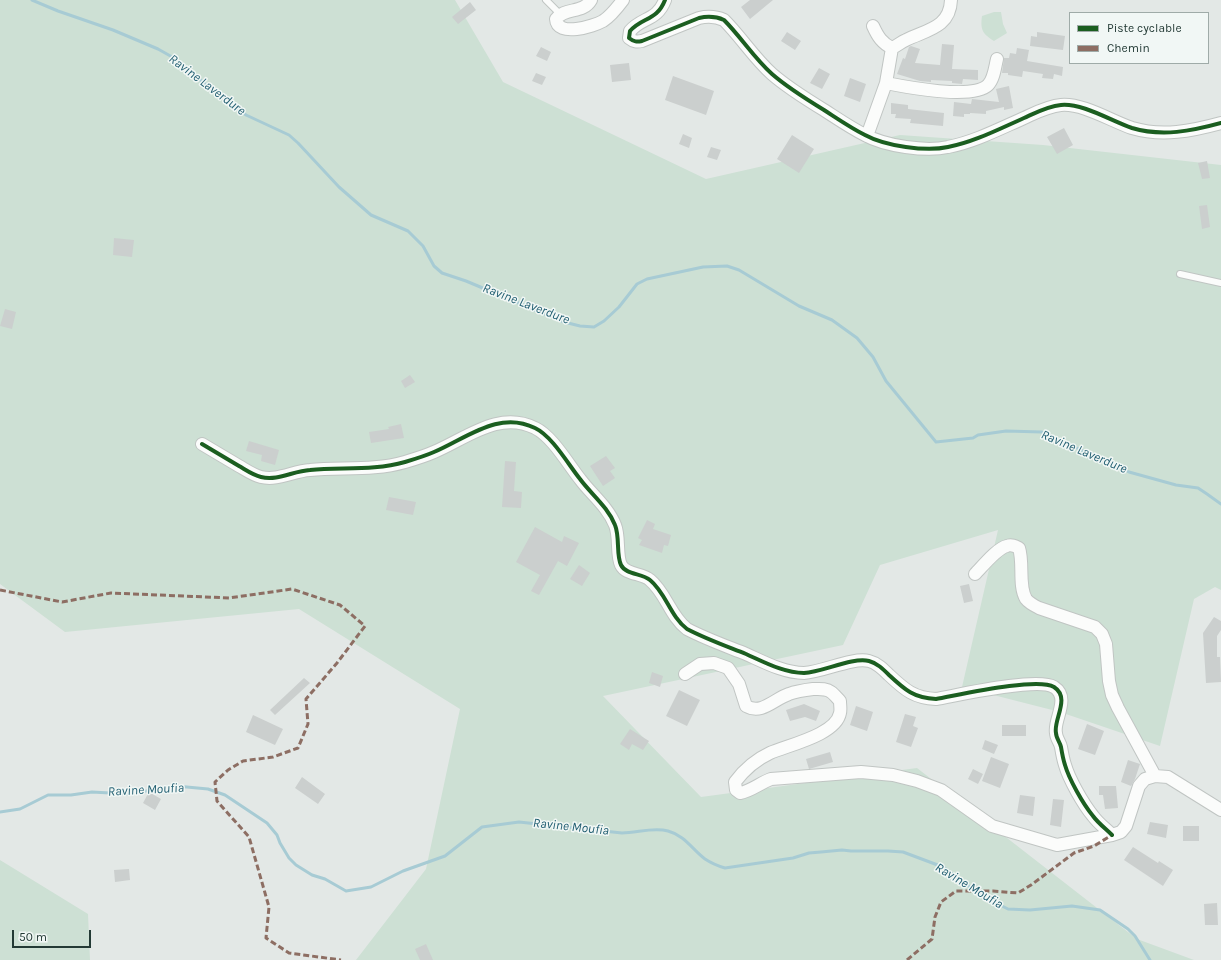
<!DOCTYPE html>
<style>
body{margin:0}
#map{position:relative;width:1221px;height:960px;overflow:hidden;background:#e3e8e6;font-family:Karla,sans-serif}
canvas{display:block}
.legend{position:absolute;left:1069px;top:12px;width:140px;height:52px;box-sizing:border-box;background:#f1f7f5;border:1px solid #9faba8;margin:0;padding:5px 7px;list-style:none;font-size:12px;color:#233a35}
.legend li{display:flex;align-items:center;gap:8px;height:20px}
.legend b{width:20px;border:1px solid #9faba8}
.scale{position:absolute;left:12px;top:930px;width:79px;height:18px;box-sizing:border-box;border:2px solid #233a35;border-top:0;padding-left:5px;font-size:12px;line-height:14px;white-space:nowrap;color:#233a35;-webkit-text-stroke:3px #f1f7f5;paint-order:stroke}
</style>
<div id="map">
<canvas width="1221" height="960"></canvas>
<ul class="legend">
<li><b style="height:5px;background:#1b5e20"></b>Piste cyclable</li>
<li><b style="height:5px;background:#8d6e63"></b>Chemin</li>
</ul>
<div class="scale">50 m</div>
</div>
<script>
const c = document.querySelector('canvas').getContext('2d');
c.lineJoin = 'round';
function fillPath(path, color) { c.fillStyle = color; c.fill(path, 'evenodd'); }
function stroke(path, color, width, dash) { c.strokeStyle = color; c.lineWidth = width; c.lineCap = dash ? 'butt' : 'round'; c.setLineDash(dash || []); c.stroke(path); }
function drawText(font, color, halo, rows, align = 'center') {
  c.font = font + ' Karla,sans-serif'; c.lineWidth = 3; c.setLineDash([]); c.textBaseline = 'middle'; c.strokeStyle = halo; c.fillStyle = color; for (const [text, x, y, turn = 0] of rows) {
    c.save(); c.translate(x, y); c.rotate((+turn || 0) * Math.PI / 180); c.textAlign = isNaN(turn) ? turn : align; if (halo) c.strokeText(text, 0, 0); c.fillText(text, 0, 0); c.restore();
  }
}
fillPath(new Path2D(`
 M0,0H455L503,82L706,179L900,135L1043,145L1221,165V590L1215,587L1194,599L1160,746L1060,712L962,687L998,530L880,565L843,645L603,696L701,797L917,768L1137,939L1194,960H356L426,869L460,709L299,609L65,632L0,584Z
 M994,12H1001L1003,24L1007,33L994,41C983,34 980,30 982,16Z
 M0,860L88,914L90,960H0Z`), '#cde0d4');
stroke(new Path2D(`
 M32,0L58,11L113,30L158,49L174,58L210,88L246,115L289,135L298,143L339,187L371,215L408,231L423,246L434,266L442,273L466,281L564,322L580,326L594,327L604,321L619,307L637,284L647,279L703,267L727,266L739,270L799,306L832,320L857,338L873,357L886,381L936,442L973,438L978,435L1006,431L1042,432L1129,472L1176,485L1198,488L1207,494L1221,504
 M0,812L20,809L48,795H71L92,792L128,794L176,786L208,789L225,795L267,823L277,835L280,843L289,858L296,865L312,875L325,879L346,891L371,887L403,871L445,856L482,827L519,822L622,833C637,833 653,827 668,831C684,835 693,850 705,859C711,863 718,866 725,868L793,858L809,853L821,852L842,850L851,851H888L903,852L943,867L982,896L1008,909L1030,910L1072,906L1100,910L1128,929L1135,936L1150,960`), '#a7cbd4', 3);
fillPath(new Path2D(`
 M750,0H773L750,19L741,7Z
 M470,2L476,10L458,24L452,17Z
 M787,32L801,41L795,50L781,41Z
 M1037,32L1065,36L1063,50L1030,46L1031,36L1037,37Z
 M942,44L954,45L952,69L978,70V80L963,79L962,84L952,83V81L931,80V82L920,81L897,74L903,58L905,59L909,47L911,46L920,49L915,63L940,65Z
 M541,47L551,52L547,61L536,56Z
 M1017,48L1029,50L1027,61L1063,67L1062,76L1054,74L1053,79L1042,78L1043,74L1023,71L1022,77L1008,75V73H1002L1004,58H1009L1010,53L1016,54Z
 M629,63L631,80L612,82L610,65Z
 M819,68L830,74L822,89L810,83Z
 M536,73L546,77L542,85L532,81Z
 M673,76L714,91L706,115L665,100Z
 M850,78L866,84L860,102L844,96Z
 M1009,86L1013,108L1004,110V107L986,111V114L970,113V114H964V117L953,116L954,102L971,104L972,99L999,102L996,89Z
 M891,103L908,105V109L944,113L943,126L910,123L911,119L895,118L896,114H891Z
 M1064,128L1073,145L1057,154L1047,137Z
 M683,134L692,138L689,148L679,144Z
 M792,135L814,149L799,173L777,159Z
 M711,147L721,150L717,160L707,157Z
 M1207,161L1210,178L1202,179L1198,163Z
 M1207,205L1210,227L1202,229L1199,206Z
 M114,238L134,240L132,257L113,255Z
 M5,309L16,312L12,329L0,326Z
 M410,375L415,382L405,388L401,381Z
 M401,424L404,438L371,443L369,432L389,429L388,427Z
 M249,441L279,450L275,465L261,461L262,455L246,451Z
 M606,456L615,468L610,471L615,478L603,486L590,466Z
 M505,461L516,462L514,491L522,492L521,508L502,507Z
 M389,497L416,502L413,515L386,510Z
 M647,520L655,524L653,529L671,535L668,546L664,545L662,553L639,545L642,540L638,538Z
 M535,527L562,542L564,536L579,543L567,566L558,561L539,595L531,591L540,575L516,562Z
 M579,565L590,573L582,586L570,579Z
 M969,584L973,601L964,603L960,586Z
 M1214,617L1221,621V630L1217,636V657H1220L1221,682L1206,683L1203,633Z
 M652,672L663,676L660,687L649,683Z
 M304,678L310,683L275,715L270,710Z
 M679,690L700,700L687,726L666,716Z
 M804,704L820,711L816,721L805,717L790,721L786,710Z
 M856,706L873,712L867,731L850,725Z
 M905,714L916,717L913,726L918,728L911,747L896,742Z
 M253,715L283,729L275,745L246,732Z
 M1087,724L1104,731L1095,755L1078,749Z
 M1002,725H1026V736H1002Z
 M630,729L649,741L643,750L632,744L629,750L620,744Z
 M985,740L998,745L994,754L982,749Z
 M830,752L833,762L809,769L806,759Z
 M991,757L1009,764L1000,788L982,781Z
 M1128,760L1140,764L1135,779L1131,786L1121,782Z
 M973,769L983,774L978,784L968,779Z
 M302,777L325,794L318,804L295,788Z
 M1099,786H1116L1118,808L1105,809L1103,795H1099Z
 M149,792L161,799L155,810L143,803Z
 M1020,795L1035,797L1033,816L1017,813Z
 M1053,799L1064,800L1061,827L1050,825Z
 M1150,822L1168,825L1166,838L1147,834Z
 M1183,826H1199V841H1183Z
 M1133,847L1158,863L1159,861L1173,870L1163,886L1124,860Z
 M129,869L130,880L115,882L114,870Z
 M1217,903L1218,925H1205L1204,904Z
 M426,944L433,960H420L415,949Z`), '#cbcfce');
const service = new Path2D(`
 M546,0L560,14
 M1180,274L1221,283`);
const minor = new Path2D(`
 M591,0C583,14 565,7 556,19C557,38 594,26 603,21C611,16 617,8 623,0
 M665,0C657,21 642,17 630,31L629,38C634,42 637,42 642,41L699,18C708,16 715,16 724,20C741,37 754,58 772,74C788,88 806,99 824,110C838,119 851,128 865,135C885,146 926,152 948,147C974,142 999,129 1024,118C1035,113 1048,106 1061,105C1083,103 1111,121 1132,128C1162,137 1192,131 1221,123
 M873,26C878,37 882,43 892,48C897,46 901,42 906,40C926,30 950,28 951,0
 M886,83C906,87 973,100 988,85C994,79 995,67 997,59
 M867,136L886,83L892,48
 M202,444C214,451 227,459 239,466C246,470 253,475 261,477C278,481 293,471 310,470C342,467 374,471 405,462C415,459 425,456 434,452C467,438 499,410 535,428C552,436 568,464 580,479C591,494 608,507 615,525C620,537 616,555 621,565C626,575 642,573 650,580C666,593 670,616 687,629C706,639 726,646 746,654C764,662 784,673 804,673C823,672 852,657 869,661C877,663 883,669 889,675C905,690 914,698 936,699C959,695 1037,677 1054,687C1071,698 1053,720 1056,733C1056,738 1060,742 1061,747C1062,753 1063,759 1065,765C1069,779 1083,804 1093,816C1098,823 1106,829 1112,835
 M975,574C982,567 997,548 1007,546C1011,544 1015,546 1019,548C1024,563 1018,586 1026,599C1029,603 1035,606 1039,608L1095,627L1102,634L1106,644L1109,681L1112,695L1118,708L1155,776
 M685,674L700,664L714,663L728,668L739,684L746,706C762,715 774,699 789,694C797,691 805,690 813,689C819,689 826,688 831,692C834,694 837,698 840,701C840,705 841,710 840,713C836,735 788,745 770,753C757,759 744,770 735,782L736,790L740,793C751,791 760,783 771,779L861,772L893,775L917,781L941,790L992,826L1057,845L1112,835L1121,832L1126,826L1139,786L1145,779L1155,776L1168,777L1221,810`);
stroke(service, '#c0c5c3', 8);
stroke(minor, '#c0c5c3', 14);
stroke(service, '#fbfcfb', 6);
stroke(minor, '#fbfcfb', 12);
stroke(new Path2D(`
 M0,590L62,602L111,593L229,598L292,589L340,605L365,626L337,663L306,699L308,724L298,748L273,757L243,761L228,770L215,782L217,801L249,837L269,907L266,938L289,953L341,960
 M907,960L932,939L935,917L941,902L956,891H993L1018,893L1031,885L1074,853L1094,846L1112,835`), '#8d6e63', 3, [6, 3]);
stroke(new Path2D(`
 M665,0C657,21 642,17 630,31L629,38C634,42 637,42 642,41L699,18C708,16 715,16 724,20C741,37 754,58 772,74C788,88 806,99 824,110C838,119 851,128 865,135C885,146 926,152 948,147C974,142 999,129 1024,118C1035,113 1048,106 1061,105C1083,103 1111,121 1132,128C1162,137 1192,131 1221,123
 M202,444C214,451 227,459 239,466C246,470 253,475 261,477C278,481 293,471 310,470C342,467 374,471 405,462C415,459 425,456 434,452C467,438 499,410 535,428C552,436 568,464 580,479C591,494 608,507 615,525C620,537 616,555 621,565C626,575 642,573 650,580C666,593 670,616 687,629C706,639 726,646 746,654C764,662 784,673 804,673C823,672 852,657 869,661C877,663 883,669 889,675C905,690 914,698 936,699C959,695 1037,677 1054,687C1071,698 1053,720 1056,733C1056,738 1060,742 1061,747C1062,753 1063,759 1065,765C1069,779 1083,804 1093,816C1098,823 1106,829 1112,835`), '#1b5e20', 4);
drawText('italic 13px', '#215e71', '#f1f7f5', [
 ["Ravine Laverdure",207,85,37],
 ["Ravine Laverdure",526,304,21],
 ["Ravine Laverdure",1084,452,23],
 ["Ravine Moufia",146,790,-3],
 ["Ravine Moufia",571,827,6],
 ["Ravine Moufia",969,886,31]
]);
</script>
